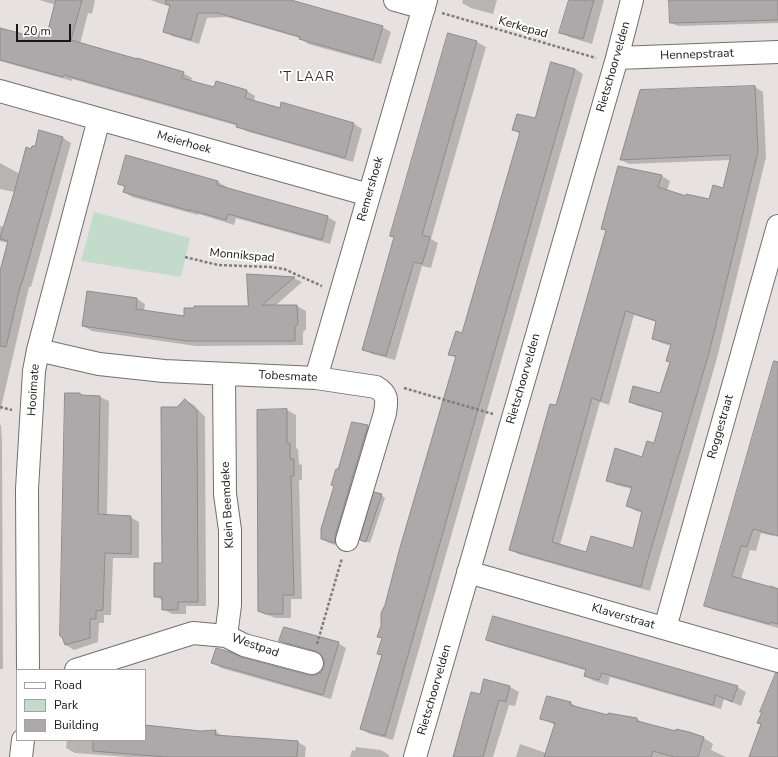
<!DOCTYPE html>
<meta charset="utf-8">
<style>
body{margin:0}
#map{position:relative;width:778px;height:757px;overflow:hidden;background:#e7e2e1;font-family:"Nunito Sans",sans-serif}
canvas{display:block}
.legend{position:absolute;left:16px;top:669px;width:130px;height:72px;box-sizing:border-box;background:#fff;border:1px solid #a3a3a2;margin:0;padding:5px 7px;list-style:none;font-size:12px;color:#191817}
.legend li{display:flex;align-items:center;gap:8px;height:20px}
.legend b{width:20px;border:1px solid #a3a3a2}
.scale{position:absolute;left:16px;top:24px;width:55px;height:18px;box-sizing:border-box;border:2px solid #191817;border-top:0;padding-left:5px;font-size:12px;line-height:14px;white-space:nowrap;color:#191817;-webkit-text-stroke:3px #fff;paint-order:stroke}
</style>
<div id="map">
<canvas width="778" height="757"></canvas>
<ul class="legend">
<li><b style="height:5px;background:#fff"></b>Road</li>
<li><b style="height:11px;background:#c2dbca"></b>Park</li>
<li><b style="height:11px;background:#ada9ab"></b>Building</li>
</ul>
<div class="scale">20 m</div>
</div>
<script>
const c = document.querySelector('canvas').getContext('2d');
c.lineJoin = 'round';
function fillPath(path, color) { c.fillStyle = color; c.fill(path, 'evenodd'); }
function stroke(path, color, width, dash) { c.strokeStyle = color; c.lineWidth = width; c.lineCap = dash ? 'butt' : 'round'; c.setLineDash(dash || []); c.stroke(path); }
function drawText(font, color, halo, rows, align = 'center') {
  c.font = font + ' "Nunito Sans",sans-serif'; c.lineWidth = 4; c.setLineDash([]); c.textBaseline = 'middle'; c.strokeStyle = halo; c.fillStyle = color; for (const [text, x, y, turn = 0] of rows) {
    c.save(); c.translate(x, y); c.rotate((+turn || 0) * Math.PI / 180); c.textAlign = isNaN(turn) ? turn : align; if (halo) c.strokeText(text, 0, 0); c.fillText(text, 0, 0); c.restore();
  }
}
fillPath(new Path2D(`
 M94,212L190,238L181,277L81,261Z`), '#c2dbca');
fillPath(new Path2D(`
 M39,0H95L92,14L88,13L80,44L183,73L192,78L191,81L215,88L216,83L247,91L255,96L254,101L280,109L282,103L354,124L362,129L353,162L246,131L238,126L72,79V81L0,61V29L38,40L47,34L56,5Z
 M150,0H287L382,27L391,32L381,64L308,44L300,38L227,17L207,18L199,44L172,36L164,31L171,7Z
 M463,0H497L493,14L471,8L462,3Z
 M570,0H604L592,44L569,37L561,32Z
 M670,0H778V23L678,26L671,23Z
 M449,34L477,42L486,47L431,239L438,243L431,268L422,266L395,360L372,354L363,349L395,238L391,236Z
 M575,69L583,74L393,740L370,734L361,729L382,656L378,653L383,639L379,636L456,358L449,354L463,335L520,134L513,129L535,119Z
 M755,87L763,92L766,157L717,358L650,591L518,554L510,549L557,407L607,231L602,228L619,167L662,176L670,181L667,191L686,197L709,201L723,189L730,160L629,164L621,160L641,91ZM634,315L657,322L653,338L661,343L671,346V362L661,394L630,402L638,406L663,413L655,444L643,458L607,480L616,485L632,489L627,506L636,511L643,513L634,549L587,553L560,545L600,402L609,405Z
 M63,138L71,143L31,287H29L0,412V275L8,243L0,241V226L4,227L14,192L0,189V163L20,174L32,150Z
 M126,156L218,182L227,187L226,189L328,217L336,222L330,244L236,218L234,225L199,214L198,215L132,197L124,192L125,187L119,183Z
 M248,275L294,278L302,282L275,306H297L306,311V329L303,332V345L196,346L92,331L83,326L88,292L137,299L145,304L144,311L185,317L249,307Z
 M778,365V520L773,536L761,533L756,551L750,550L741,579L769,588L770,585L778,588V628L714,610L705,605Z
 M82,396L100,397L109,401L107,515L130,517L139,522V558H113L111,615H104V623H99L98,642L74,650L66,645Z
 M185,400L194,405L205,417L206,606H186V614H172L163,609V601L156,596L163,564L178,408Z
 M287,410L296,415V448L298,449L299,464L302,465V480H299L302,599H291V618H275L259,611Z
 M353,423L368,426L375,430L342,547L329,543L322,539L339,470Z
 M0,425H1L2,443L3,669H0Z
 M381,495L385,498L370,543L365,541Z
 M487,640L737,687L746,692L741,706L724,699L721,709L610,677L608,685L594,681L585,676L587,671L496,644Z
 M281,641L338,643L346,648L331,699L221,668L213,663L240,658L309,676H315L321,673L325,667V660L322,654L289,646Z
 M485,681L510,687L519,692L515,706L509,705L493,757H454L481,696Z
 M548,697L571,703L579,708L609,716V714L637,719L645,724L676,732L688,733L704,738L713,744L711,750L726,757H516L520,744L546,753L555,725L541,718Z
 M145,726L200,732L215,731L224,737L298,742L306,747L305,757H129L75,753L66,748L67,740H145Z
 M356,747L381,750L389,755V757H350L352,750L355,751Z`), '#0003');
const building = new Path2D(`
 M56,0H82L71,40L137,59V58L184,72L182,78L199,83L214,87L216,81L247,90L245,98L280,108L281,102L354,123L345,158L236,127L237,124L64,75L63,77L0,60V28L38,38L40,31L47,33Z
 M166,0H291L383,26L373,60L299,39L300,37L218,13H198L191,40L163,32L170,5L166,4Z
 M569,0H594L583,39L559,33Z
 M669,0H778V20L670,23Z
 M448,33L477,41L422,235L430,237L425,255L422,264L414,262L386,356L362,350L394,237L390,236Z
 M551,62L575,69L385,736L360,729L382,655L377,654L382,638L377,637L381,626V613L385,605L399,551L456,356L448,355L456,331L462,333L520,132L512,130L517,114L535,118Z
 M755,86L758,152L709,353L647,563L641,587L509,550L550,404L556,405L581,319L606,230L601,229L618,166L662,175L658,187L686,196V194L709,199L713,185L723,188L731,155L620,160L640,90ZM626,311L656,321L652,339L671,344L666,361L670,362L660,393L633,386L629,402L663,412L654,443L647,441L642,457L615,448L606,481L632,487L626,506L642,511L633,548L591,536L586,552L552,542L592,398L600,401Z
 M39,130L63,137L22,283H21L6,347L0,346V271L8,241L0,239V238L14,193L26,147L31,149L32,146H35Z
 M126,155L218,181L217,185L328,216L322,240L228,214L226,220L190,210V211L123,192L125,186L118,184Z
 M247,274L295,277L262,305H297L298,324L295,327V341H187L82,326L87,291L137,298L136,309L184,316V308H194V306H248Z
 M774,361L778,362V536L753,529L747,547L741,546L732,576L778,589V624L771,622L770,624L704,606Z
 M65,393H80L81,395L100,396L98,514L131,516V554L105,553L103,610L96,611V619H90V638L65,645L62,637L60,636Z
 M185,399L197,411L198,602H178V610H162V597H154V563H162L161,407H177Z
 M287,409V443H290V459H294V476H291L294,595H283V614H266L258,611L257,410Z
 M352,422L368,425L335,536V543L321,539V529L334,486L331,485L336,469H338Z
 M374,492L382,494L366,542L360,540Z
 M493,616L609,649L738,686L732,702L716,695L713,705L602,673L599,680L584,676L586,669L486,640Z
 M284,627L339,642L323,695L211,663L216,648L230,652L241,657L309,675H315L321,672L324,667V660L320,654L315,651L279,641Z
 M776,673H778V757H749L761,724L757,723L762,712H760Z
 M484,679L510,686L506,702L499,700L483,757H453L471,692L480,694Z
 M547,696L571,702L570,705L608,715V713L637,718V721L676,731V729L689,732L704,737L698,757H674L653,751L651,757H544L555,723L540,719Z
 M145,725L200,731L216,730L215,735L298,741L297,757H165L93,751V740H145Z`);
fillPath(building, '#ada9ab');
stroke(building, '#8e8b8d', 1);
const minor = new Path2D(`
 M395,0L424,8
 M617,58L778,52
 M0,91L369,195
 M38,350L99,364L164,371L316,378L376,387C388,394 387,400 385,413L347,540
 M224,374L225,494L230,530V605L226,636
 M316,378L426,0
 M468,572L778,661
 M665,628L778,226
 M28,670L27,489L34,371L38,350L99,119
 M76,670L193,633L226,636L244,645L312,663
 M21,757L23,740
 M415,757L617,58L632,0`);
stroke(minor, '#736f6e', 24);
stroke(new Path2D(`
 M442,13L596,58
 M185,257L218,265L271,267L284,269L322,286
 M404,388L493,414
 M0,407L12,410
 M317,644L342,558`), '#807d7c', 2.5, [3, 2]);
stroke(minor, '#fff', 22);
drawText('12px', '#191817', '#fff', [
 ["Kerkepad",523,28,16],
 ["Hennepstraat",697,55,-2],
 ["Rietschoorvelden",614,67,-74],
 ["Meierhoek",184,143,16],
 ["Remershoek",371,189,-74],
 ["Monnikspad",242,256,5],
 ["Tobesmate",288,377,3],
 ["Rietschoorvelden",524,379,-74],
 ["Hooimate",34,390,-86],
 ["Roggestraat",721,427,-74],
 ["Klein Beemdeke",228,505,-93],
 ["Klaverstraat",623,617,16],
 ["Westpad",255,646,19],
 ["Rietschoorvelden",435,690,-74]
]);
c.letterSpacing = '1px';
drawText('13px', '#2f2c2b', '#fff', [
 ["’T LAAR",307,78]
]);
c.letterSpacing = '0px';
</script>
